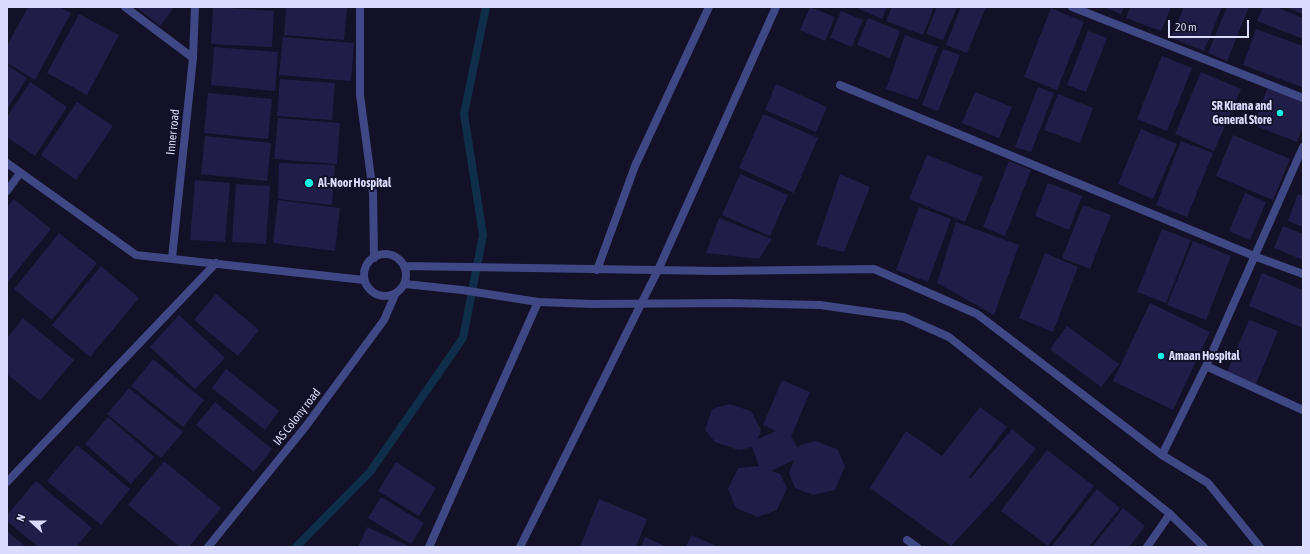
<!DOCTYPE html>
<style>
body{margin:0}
#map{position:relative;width:1310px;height:554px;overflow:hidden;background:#121128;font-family:"Asap Condensed",sans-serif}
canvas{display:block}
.frame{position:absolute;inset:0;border:8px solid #dadcfd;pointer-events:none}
.north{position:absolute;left:12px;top:502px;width:40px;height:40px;-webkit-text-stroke:3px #121128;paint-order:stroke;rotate:291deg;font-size:11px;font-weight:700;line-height:16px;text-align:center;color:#dadcfd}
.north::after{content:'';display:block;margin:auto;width:14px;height:18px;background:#dadcfd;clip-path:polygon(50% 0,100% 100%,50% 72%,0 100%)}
.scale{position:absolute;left:1168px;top:20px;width:81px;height:18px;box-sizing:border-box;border:2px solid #dadcfd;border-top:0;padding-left:5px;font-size:12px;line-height:14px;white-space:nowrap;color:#dadcfd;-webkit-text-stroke:3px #121128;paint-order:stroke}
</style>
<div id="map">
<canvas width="1310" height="554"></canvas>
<div class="frame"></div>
<div class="north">N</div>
<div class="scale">20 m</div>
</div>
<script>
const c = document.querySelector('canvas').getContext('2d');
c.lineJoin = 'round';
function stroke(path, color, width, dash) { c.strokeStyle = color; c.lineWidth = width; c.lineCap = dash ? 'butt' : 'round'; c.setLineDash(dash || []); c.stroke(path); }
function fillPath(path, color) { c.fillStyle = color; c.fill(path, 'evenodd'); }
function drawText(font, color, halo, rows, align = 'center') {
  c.font = font + ' "Asap Condensed",sans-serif'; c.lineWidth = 4; c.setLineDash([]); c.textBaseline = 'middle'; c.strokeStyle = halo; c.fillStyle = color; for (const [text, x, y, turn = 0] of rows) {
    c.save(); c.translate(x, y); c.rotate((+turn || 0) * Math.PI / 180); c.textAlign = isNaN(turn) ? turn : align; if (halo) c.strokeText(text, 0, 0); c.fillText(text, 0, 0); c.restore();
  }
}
stroke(new Path2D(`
 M296,547L370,472L463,338L483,235L464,114L486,7`), '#0f2e49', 8);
fillPath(new Path2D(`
 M28,7H60L71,13L35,80L7,63V46Z
 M136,7H174L160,26Z
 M213,7L274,11L272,47L211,44Z
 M286,7H347L344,40L284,35Z
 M810,7L835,17L825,41L800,30Z
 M855,7H887L882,19Z
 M892,7H934L923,35L886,21Z
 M937,7H957L943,40L926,34Z
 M961,7H986L967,53L946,45Z
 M1104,7H1124L1121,14Z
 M1130,7H1171L1161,31L1126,18Z
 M1184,7H1222L1204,51L1171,38Z
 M1227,7H1249L1227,61L1208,53Z
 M1263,7H1276L1303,18V39L1257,21Z
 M1285,7H1303V14Z
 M1051,8L1084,22L1057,90L1024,77Z
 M841,11L863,20L852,47L830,38Z
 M79,14L119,35L87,95L47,73Z
 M868,18L900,31L890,58L857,45Z
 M1256,29L1303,46L1302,87L1243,65Z
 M1088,31L1107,38L1086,92L1067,85Z
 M905,35L938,47L918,100L886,89Z
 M283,37L354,43L351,81L279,75Z
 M214,47L278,52L275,91L211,85Z
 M943,49L960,55L938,111L922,105Z
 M1162,56L1192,68L1167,131L1137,119Z
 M7,65L27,78L7,109Z
 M1201,72L1241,89L1214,151L1175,134Z
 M280,79L335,83L332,120L277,116Z
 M30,82L67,107L35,156L7,137V117Z
 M776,84L827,107L816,132L765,110Z
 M1038,87L1054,93L1031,152L1015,147Z
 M1268,87L1303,101V126L1297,142L1253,125Z
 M975,92L1012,107L999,138L962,123Z
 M208,93L272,99L268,139L204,133Z
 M1058,94L1093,108L1080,143L1044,130Z
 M77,102L113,126L76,180L41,155Z
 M763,114L818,138L794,193L739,168Z
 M278,118L340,123L337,164L274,159Z
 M1141,129L1177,144L1153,199L1118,184Z
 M1233,135L1290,159L1273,200L1216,176Z
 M205,136L271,143L267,181L201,174Z
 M1181,141L1213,153L1187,217L1156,205Z
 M927,155L983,177L965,222L909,199Z
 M1009,161L1031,170L1005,236L983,227Z
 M279,163L335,165L332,205L278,199Z
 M740,174L788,195L770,236L722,215Z
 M840,174L870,187L844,252L816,245Z
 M195,180L230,183L225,242L190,240Z
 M1048,183L1082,196L1069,230L1035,216Z
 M236,184L270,186L266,244L232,242Z
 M1245,193L1266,202L1250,240L1229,231Z
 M1298,194L1303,196V227L1288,221Z
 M14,199L51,229L7,283V207Z
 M278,200L340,208L335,251L273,243Z
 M1083,205L1111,215L1090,269L1062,258Z
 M919,207L951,219L928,282L896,270Z
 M719,218L772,239L759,259L706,253Z
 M956,222L1019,245L994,315L937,283Z
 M1283,226L1303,234V260L1274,248Z
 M1162,229L1191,240L1166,303L1137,292Z
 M59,233L97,263L52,320L14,289Z
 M1193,241L1231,256L1206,320L1167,305Z
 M1045,253L1078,267L1053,332L1019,318Z
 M101,266L139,298L90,357L52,325Z
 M1262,273L1303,290V328L1249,306Z
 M216,294L259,330L238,356L194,320Z
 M1150,303L1210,332L1173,410L1113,381Z
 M179,315L225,358L195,389L150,347Z
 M23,318L74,360L40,401L7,374V338Z
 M1249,320L1278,331L1256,384L1227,372Z
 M1067,326L1119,364L1101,387L1050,349Z
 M153,359L204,400L183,427L131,386Z
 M226,369L279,411L265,430L212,388Z
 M782,380L810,392L791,437L798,448L800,445L815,441L837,449L845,466L835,490L813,495L795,488L789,473L794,460L771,471L780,474L787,488L777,510L758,517L736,508L728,489L738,468L759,466L752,447L739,450L715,442L705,430L712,409L729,404L751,411L761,430L758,439L776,431L763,425Z
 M129,388L183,432L161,458L107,414Z
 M215,402L272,449L254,472L196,425Z
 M980,407L1007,427L969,477L970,479L1012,429L1036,449L994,500L951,546L870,488L906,431L942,456Z
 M108,417L154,457L131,484L85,444Z
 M77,445L130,489L101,525L47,481Z
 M1047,450L1094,486L1048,546L1001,511Z
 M164,461L221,508L189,547H180L128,505Z
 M396,462L436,488L419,516L378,491Z
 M36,481L92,528L76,547H38L7,521V515Z
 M1097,489L1120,508L1089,547H1051Z
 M381,497L424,523L411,544L368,518Z
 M599,499L647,519L636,547H580Z
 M1123,508L1145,526L1129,547H1092Z
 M367,527L411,547H358Z
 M7,531L26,547H7Z
 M691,535L719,547H686Z
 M645,537L667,547H641Z`), '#201e48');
stroke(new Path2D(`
 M125,7L193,58
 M360,7V95L373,193L374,258
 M1072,7L1303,98
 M840,85L1254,256L1303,274
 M7,163L136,255L364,280
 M7,191L20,173
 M172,258L193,58L195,7
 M597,270L635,166L709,7
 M1206,366L1303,410
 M1162,455L1206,366L1303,147
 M7,482L216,263
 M907,540L917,547
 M429,547L538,302
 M520,547L658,270L776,7
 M1147,547L1170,514`), '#3f4885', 8);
stroke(new Path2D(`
 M364 275a21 21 0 1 1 42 0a21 21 0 1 1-42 0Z
 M404,266L717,271L874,269L977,314L1162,455L1208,483L1260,547
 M405,284L462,290L538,302L592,304L730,303L820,305L904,317L949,337L1170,514L1204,547
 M208,547L306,426L384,320L395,295`), '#3f4885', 8);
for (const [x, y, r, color] of [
 [1280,113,4,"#10f4e5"],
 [309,183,5,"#10f4e5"],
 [1161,356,4,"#10f4e5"]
]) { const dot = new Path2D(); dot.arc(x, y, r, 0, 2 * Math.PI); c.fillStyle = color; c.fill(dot); stroke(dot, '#121128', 1.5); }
drawText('bold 12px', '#dadcfd', '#121128', [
 ["SR Kirana and",1272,106,"right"],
 ["General Store",1272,120,"right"],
 ["Al-Noor Hospital",318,183],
 ["Amaan Hospital",1169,356]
], 'left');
drawText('12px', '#dadcfd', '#121128', [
 ["Inner road",173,132,-84],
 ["IAS Colony road",297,417,-52]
]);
</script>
